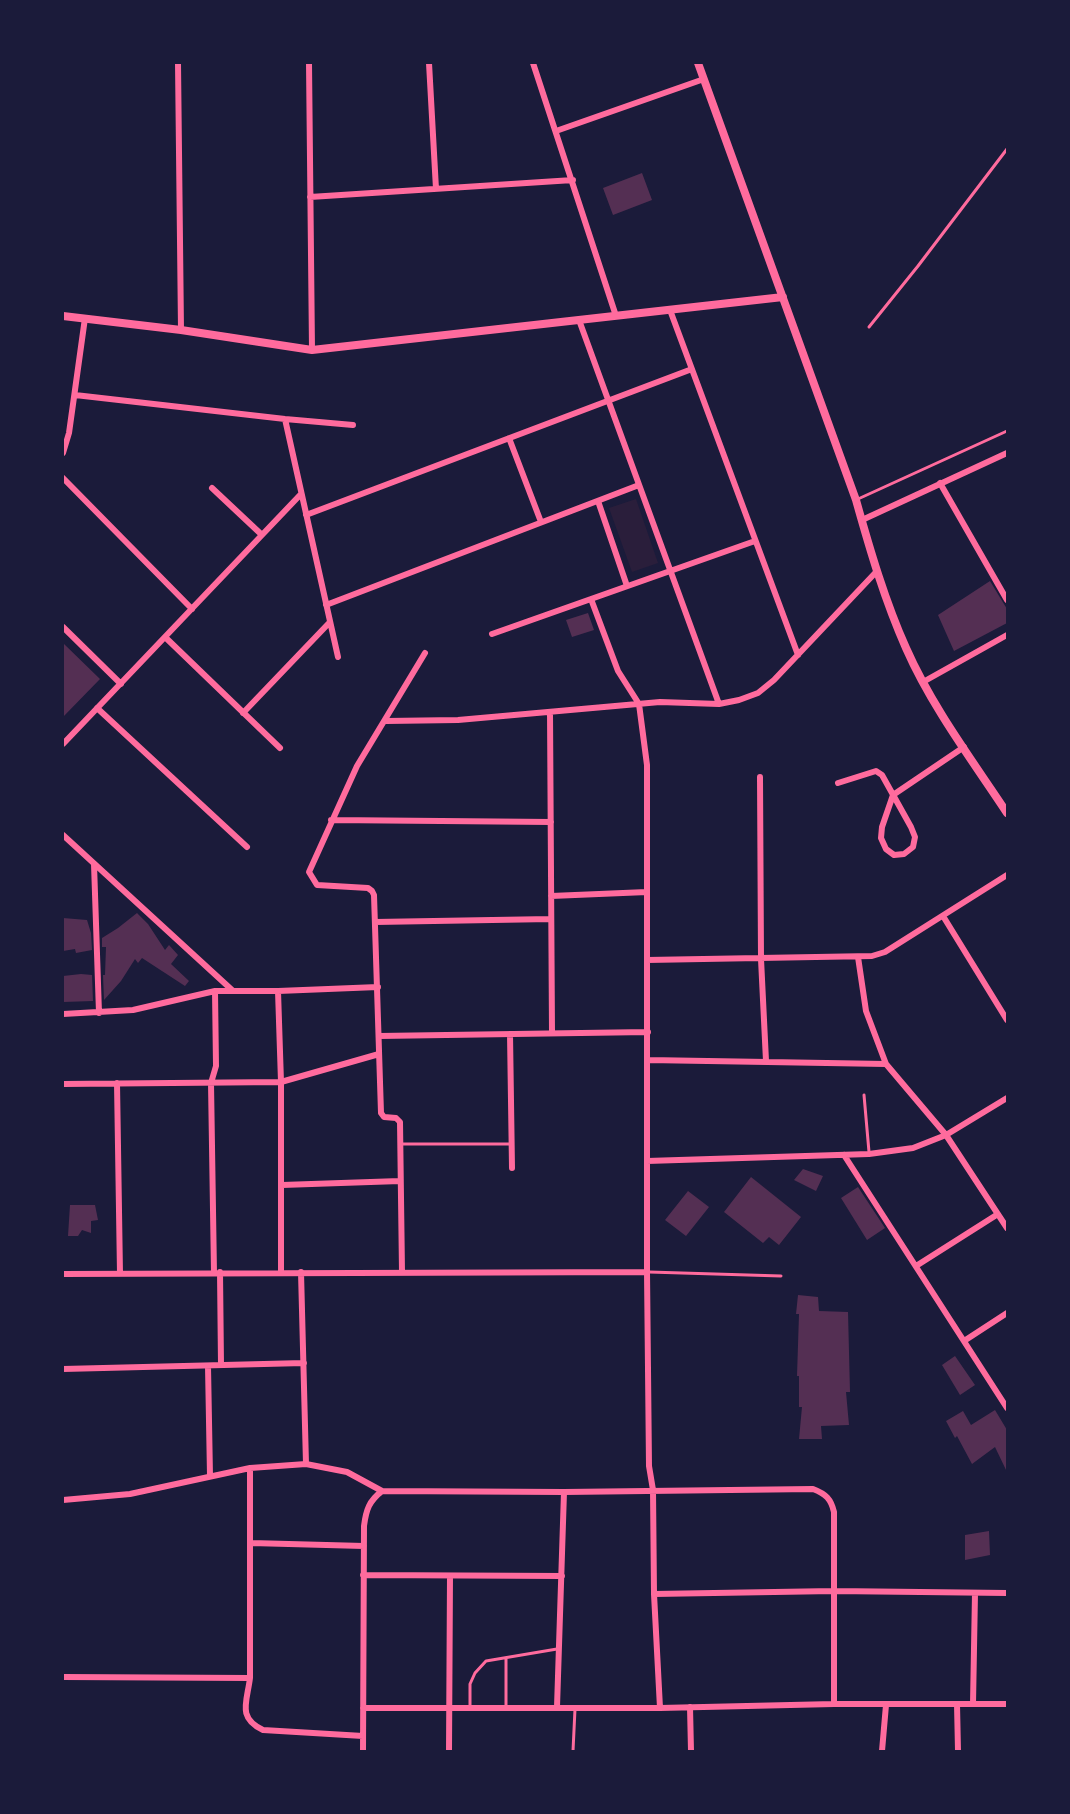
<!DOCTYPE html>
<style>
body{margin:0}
#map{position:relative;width:1070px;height:1814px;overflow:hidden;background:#1b1b3a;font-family:Karla,sans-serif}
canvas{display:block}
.frame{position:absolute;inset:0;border:64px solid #1b1b3a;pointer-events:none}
</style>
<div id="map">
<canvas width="1070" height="1814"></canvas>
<div class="frame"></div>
</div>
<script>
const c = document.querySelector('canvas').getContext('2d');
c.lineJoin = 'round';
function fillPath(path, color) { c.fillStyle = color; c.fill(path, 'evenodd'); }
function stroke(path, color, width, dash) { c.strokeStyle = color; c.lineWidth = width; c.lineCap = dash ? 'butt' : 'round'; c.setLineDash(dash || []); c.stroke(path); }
fillPath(new Path2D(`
 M636,499L658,563L632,572L609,508Z`), '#2a1e3b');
fillPath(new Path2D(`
 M642,173L652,200L613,215L603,188Z
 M990,581L1007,609V623L954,651L938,615Z
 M588,613L594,630L572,637L566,620Z
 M63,643L100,679L63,717Z
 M137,913L148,924L165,950L169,945L178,955L171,964L189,981L185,986L142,958L138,963L135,959L121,981L104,1000L103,975H105L106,947H102V938L118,928Z
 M63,918L87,920L91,933L92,950L76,953L75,949L63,951Z
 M81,974L92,975L93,1001L63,1002V976Z
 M803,1169L823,1176L816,1191L794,1180Z
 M751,1177L801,1217L779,1245L769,1237L763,1243L724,1212Z
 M858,1187L885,1228L867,1240L841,1198Z
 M688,1191L709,1207L686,1236L665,1220Z
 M70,1205H95L98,1220L91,1221V1233L82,1230L78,1236H68Z
 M798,1295L818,1297L819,1311L848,1312L850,1392H846L849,1425L821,1426L822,1439H799L802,1407H799V1376H797L799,1314H796Z
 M955,1356L975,1385L960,1395L942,1365Z
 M995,1410L1007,1430V1472L995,1447L972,1464L957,1436L955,1438L946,1421L963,1411L971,1425Z
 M989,1531L990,1555L965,1560V1535Z`), '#542f53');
stroke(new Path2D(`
 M869,327L918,266L1007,149
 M858,499L1007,431
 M864,1095L869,1152
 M400,1144H511
 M649,1272L781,1276
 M506,1658V1707
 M470,1708V1684L475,1673L486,1661L557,1649
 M573,1751L575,1709`), '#ff6b9d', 3);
stroke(new Path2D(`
 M178,63L181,330
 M309,63L312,350
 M429,63L436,189
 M533,63L616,316
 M556,131L704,79
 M310,197L573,180
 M670,310L798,655
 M579,320L719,704
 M75,395L285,419L353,425
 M285,419L338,657
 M509,438L541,522
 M63,453L69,433L85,318
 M63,478L192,609
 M940,483L1007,600
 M212,488L262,535
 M598,501L627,586
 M306,515L692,369
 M862,520L1007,453
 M591,599L618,671L639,704L647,765V1272L649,1466L653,1490L654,1594L660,1708
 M326,605L639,485
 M63,627L121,684
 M492,634L755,541
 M165,637L280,748
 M923,682L1007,635
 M97,708L247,847
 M550,712L552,1033
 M243,713L330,622
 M386,721L458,720L660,702L719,704L739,700L758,693L774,680L877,571
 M63,744L301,494
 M760,777L761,959L766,1061
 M838,783L876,771L882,775L911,827L915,837L913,847L904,854L894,855L886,849L881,838L882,827L893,795L964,747
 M331,820L551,822
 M63,835L232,990
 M94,864L99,1013
 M551,896L647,892
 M943,916L1007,1020
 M375,922L551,919
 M858,957L866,1011L886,1064L946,1135L1007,1228
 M647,960L872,956L885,952L1007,875
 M278,991L281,1082V1272
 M63,1014L133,1010L215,991H278L378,987
 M510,1034L512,1168
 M379,1036L648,1032
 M648,1060L886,1064
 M117,1083L120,1274
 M63,1084L281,1082L379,1054
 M844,1155L1007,1408
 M647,1161L869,1154L913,1148L946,1135L1007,1098
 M282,1185L400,1181
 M916,1266L998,1214
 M220,1272L221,1365
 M301,1272L306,1464
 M402,1272L400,1122L396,1118L384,1117L381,1113L374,895L372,891L368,888L317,885L309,872L357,766L425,653
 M214,1273L211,1083L216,1066L215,991
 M63,1274L647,1272
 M964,1341L1007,1313
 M208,1366L210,1476
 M63,1369L304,1363
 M63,1500L130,1494L250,1468L306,1464L347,1472L382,1491
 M251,1543L364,1546
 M363,1575L562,1576
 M654,1594L834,1591L1007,1593
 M63,1677L250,1678C247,1702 237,1718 263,1730L363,1736
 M250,1678V1468
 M957,1704L958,1751
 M973,1704L975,1593
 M557,1707L564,1492
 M690,1707L691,1751
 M363,1708H660L834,1704H1007
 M363,1751L364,1526C366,1510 369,1501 382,1491L564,1492L813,1489C826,1494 831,1499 834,1512V1704
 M449,1751L450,1576
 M882,1751L886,1705`), '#ff6b9d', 6);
stroke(new Path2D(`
 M698,63L856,500C870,550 885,601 906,648C932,707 972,760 1007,813
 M63,316L181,330L312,350L783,297`), '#ff6b9d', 8);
</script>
